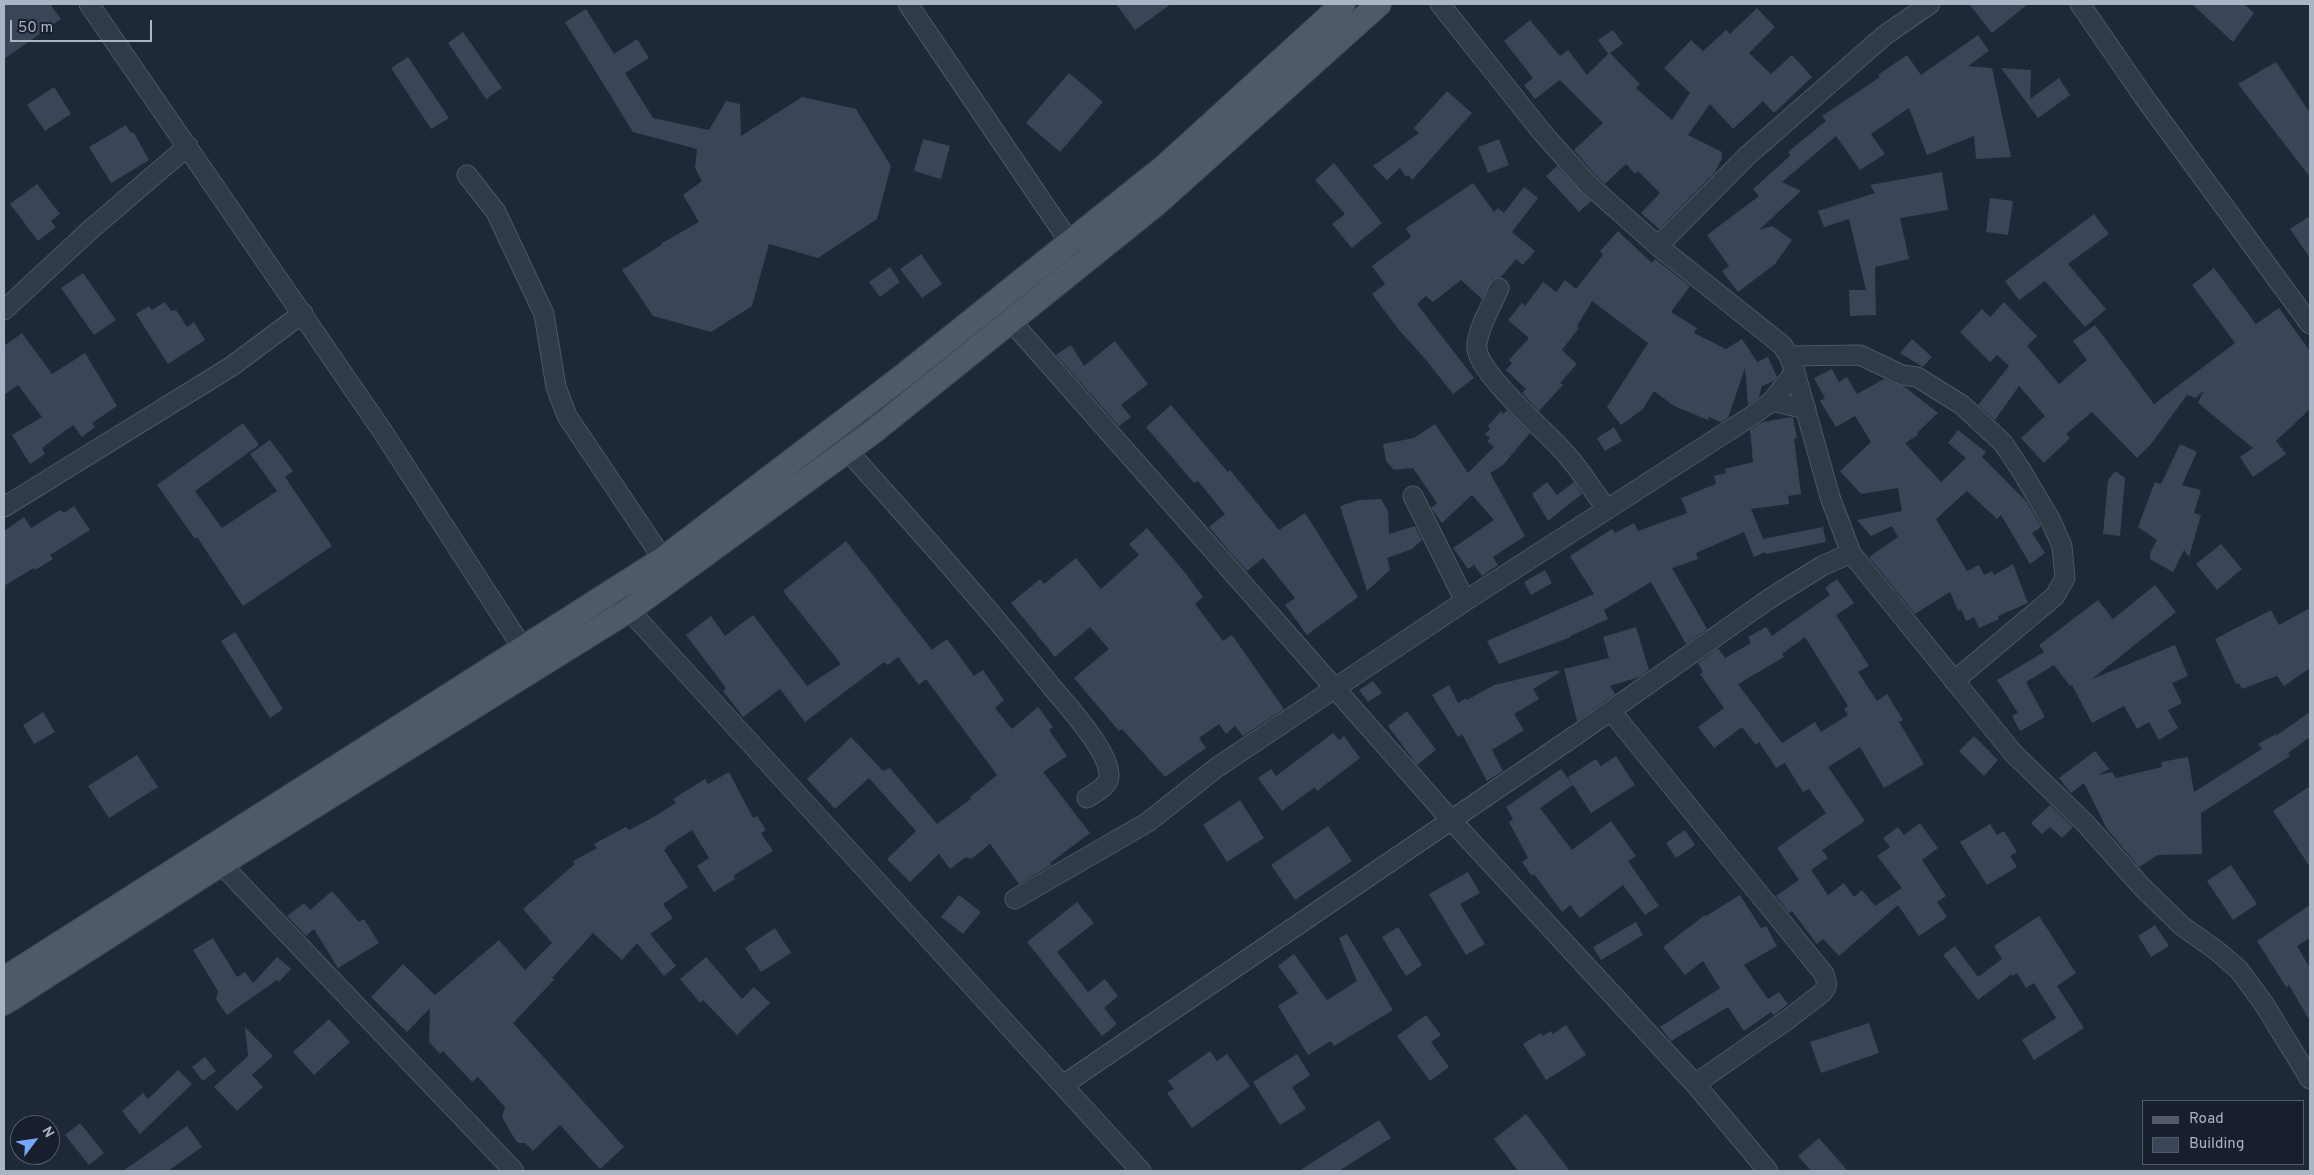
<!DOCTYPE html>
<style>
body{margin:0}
#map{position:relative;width:2314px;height:1175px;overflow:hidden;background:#1e2837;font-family:Overpass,sans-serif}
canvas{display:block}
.frame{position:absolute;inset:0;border:5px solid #abb4c5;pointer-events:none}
.legend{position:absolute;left:2142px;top:1100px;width:162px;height:65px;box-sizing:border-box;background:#171f2c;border:1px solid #525b69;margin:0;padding:6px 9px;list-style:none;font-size:15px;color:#abb4c5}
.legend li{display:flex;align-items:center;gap:10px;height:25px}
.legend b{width:25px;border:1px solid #525b69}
.north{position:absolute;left:10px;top:1115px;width:50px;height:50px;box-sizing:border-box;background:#171f2c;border:1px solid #525b69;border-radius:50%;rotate:59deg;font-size:14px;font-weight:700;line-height:20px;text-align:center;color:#abb4c5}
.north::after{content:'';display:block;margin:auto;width:18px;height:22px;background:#77a6fe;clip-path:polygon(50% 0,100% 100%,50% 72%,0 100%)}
.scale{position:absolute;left:10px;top:20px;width:142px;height:22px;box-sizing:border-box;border:2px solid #abb4c5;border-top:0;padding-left:6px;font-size:15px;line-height:18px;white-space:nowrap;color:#abb4c5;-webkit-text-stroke:4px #171f2c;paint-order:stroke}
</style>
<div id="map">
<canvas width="2314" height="1175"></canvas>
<div class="frame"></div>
<ul class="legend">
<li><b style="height:6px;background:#4f5968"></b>Road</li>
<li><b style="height:14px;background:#3a4558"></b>Building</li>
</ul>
<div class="north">N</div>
<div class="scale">50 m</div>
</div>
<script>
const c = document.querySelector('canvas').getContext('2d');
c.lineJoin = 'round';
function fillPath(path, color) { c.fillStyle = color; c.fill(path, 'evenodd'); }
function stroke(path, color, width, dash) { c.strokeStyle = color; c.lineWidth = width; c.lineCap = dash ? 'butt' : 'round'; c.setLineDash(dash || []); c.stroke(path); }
fillPath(new Path2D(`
 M4,4H50L61,19L4,59Z
 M1116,4H1171L1135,30Z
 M1969,4H2028L1992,33Z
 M2192,4H2244L2254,13L2233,42Z
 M1757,8L1775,27L1749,53L1771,74L1792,55L1812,77L1774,113L1763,101L1733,129L1710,104L1688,135L1722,152V158L1715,172L1659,229L1641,213L1660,193L1638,171L1635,174L1626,164L1605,184L1596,176L1574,150L1603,123L1560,80L1535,99L1524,85L1533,78L1504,41L1530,20L1560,56L1568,50L1587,75L1608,54L1598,40L1613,30L1623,44L1610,53L1640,84L1636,88L1672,120L1690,93L1664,68L1691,40L1703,51L1726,30L1730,34Z
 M586,9L614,54L637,39L649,58L625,73L653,118L709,130L726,101L740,104L741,136L802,97L856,109L891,166L877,219L818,258L769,244L752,306L711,332L653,316L622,270L661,245L662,243L699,222L683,195L702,181L695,168L697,149L633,132L565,22Z
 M463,32L502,88L486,99L448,43Z
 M1978,35L1989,51L1968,66L1992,68L2011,157L1976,159L1974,136L1927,155L1909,108L1871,134L1885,154L1860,170L1836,136L1782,182L1801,191L1759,230L1772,226L1792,240L1775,264L1738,292L1722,271L1729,266L1707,235L1759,196L1753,189L1791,155L1788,152L1826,121L1822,116L1880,77L1878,75L1907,55L1921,75Z
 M408,57L449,118L431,129L391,68Z
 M2276,62L2310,113V177L2238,84Z
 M2001,68L2031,70L2030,99L2059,78L2070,95L2038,118Z
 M1069,73L1103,102L1060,152L1026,123Z
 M54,87L71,114L45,131L27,105Z
 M1447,91L1472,113L1412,180L1409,175L1406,177L1400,168L1387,180L1373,166L1419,133L1414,128Z
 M126,125L130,132L134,133L149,160L111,183L89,147Z
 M923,139L950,146L941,179L914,171Z
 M1499,139L1509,165L1488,173L1478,147Z
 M1334,163L1382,223L1352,248L1332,224L1345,214L1315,180Z
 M1557,166L1591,201L1579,212L1546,176Z
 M1942,172L1948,210L1900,218L1909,259L1875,267L1876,315L1850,316L1849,290H1866L1849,219L1824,227L1818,211L1875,193L1870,185Z
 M1473,183L1494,212L1498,208L1504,213L1524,187L1538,198L1512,232L1535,251L1523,265L1516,259L1501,277L1492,279L1482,299L1461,280L1433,302L1426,296L1417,304L1474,378L1453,394L1426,360L1399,330L1372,294L1385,284L1372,266L1411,237L1406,228Z
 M37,184L60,214L51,221L56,227L38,241L10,204Z
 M1990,198L2013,201L2008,235L1986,232Z
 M2094,214L2109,234L2068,264L2106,309L2085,327L2045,281L2019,300L2005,281Z
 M2310,216V258L2290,229Z
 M1618,231L1652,263L1655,259L1690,286L1671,312L1697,328L1694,333L1726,349L1742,339L1757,362L1768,357L1777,377L1774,381L1762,386L1759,397L1748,405L1745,368L1728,418L1721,422L1709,417L1708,420L1674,406L1654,391L1643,409L1621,425L1607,407L1648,343L1592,301L1577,326L1579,328L1562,350L1577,364L1560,383L1563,385L1539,411L1522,393L1526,389L1506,370L1512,363L1509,360L1529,338L1508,320L1522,303L1525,306L1543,282L1556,292L1565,280L1576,289L1603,255L1600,251Z
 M921,254L942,284L922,298L900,269Z
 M890,267L900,282L880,297L869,282Z
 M2214,268L2256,324L2279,308L2310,351V409L2276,441L2286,454L2253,477L2240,457L2253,448L2198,403L2204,390L2196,398L2187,395L2151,444L2137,458L2092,412L2066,434L2070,438L2044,463L2021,438L2045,416L2019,386L1995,420L1978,405L2009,366L1997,355L1990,362L1960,332L1982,309L1990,317L2004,302L2037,336L2027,346L2059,384L2087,360L2073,341L2095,325L2154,404L2235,343L2192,285Z
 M83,273L116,320L94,335L61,288Z
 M165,302L171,311L176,310L187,327L194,322L205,340L168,364L136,314L149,306L152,310Z
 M22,333L52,374L85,353L117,406L92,423L95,427L82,437L73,425L42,448L45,454L30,464L12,435L42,417L18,385L4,395V346Z
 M1912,339L1932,357L1923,367L1900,353Z
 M1115,341L1148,384L1121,405L1131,417L1119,426L1056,355L1071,345L1084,366Z
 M1832,369L1839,382L1847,377L1857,394L1884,379L1905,387L1938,413L1917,433L1918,435L1905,443L1941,482L1966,458L1948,443L1958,430L1986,452L1982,457L2026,501L2040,524L2041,527L2032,533L2045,553L2030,564L2001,515L1997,519L1967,491L1936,519L1967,571L1979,565L1984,575L1992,571L1994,575L2013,564L2028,603L1998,616L1999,619L1979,628L1974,617L1966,621L1961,609L1958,611L1950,592L1915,614L1869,557L1898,537L1892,526L1871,536L1857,520L1902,511L1898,488L1861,494L1840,471L1871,442L1855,416L1836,427L1820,401L1825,398L1814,378Z
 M1171,405L1228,472L1230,470L1279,530L1305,513L1358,597L1307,635L1285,605L1295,598L1263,558L1247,571L1235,558L1209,527L1225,514L1198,481L1194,483L1146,427Z
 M1507,410L1530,433L1503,465L1490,473L1525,536L1493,557L1498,565L1482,576L1474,565L1468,569L1453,548L1494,520L1472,495L1442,523L1431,508L1437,503L1413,468L1394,470L1386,461L1383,444L1414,438L1435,424L1468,473L1494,447L1487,441L1490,438L1485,434L1490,429L1488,426L1501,411L1503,414Z
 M1791,417L1793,418L1797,438L1794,439L1801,494L1788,496L1789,504L1751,509L1763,539L1823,527L1826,542L1766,554L1765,552L1754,557L1744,532L1696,553L1698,559L1672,568L1707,629L1686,644L1651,582L1604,610L1608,619L1570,636L1571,637L1499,664L1487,641L1594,594L1570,556L1612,529L1615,533L1634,523L1638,531L1687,513L1681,498L1716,484L1714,476L1726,473L1725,469L1753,462L1750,430L1763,422Z
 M243,423L259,445L195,491L222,528L277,491L250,454L270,440L293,471L285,477L332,546L243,606L197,537L195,539L157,485Z
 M1614,427L1622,441L1605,451L1597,438Z
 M2180,444L2197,452L2182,485L2201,490L2194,513L2201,515L2189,557L2184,550L2173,572L2150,559V553L2157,540L2138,527L2155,482L2161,484Z
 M2115,471L2125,478L2120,536L2103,534L2108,480Z
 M1547,482L1557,495L1574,482L1582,494L1548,521L1532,494Z
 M1381,499L1388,511L1389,534L1415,526L1422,540L1412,549L1387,558L1390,570L1367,591L1340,506L1359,500Z
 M74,506L90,530L50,555L53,559L35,570L34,568L4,586V531L24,517L31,528L60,510L64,513Z
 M1147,528L1183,570L1203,597L1195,604L1223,641L1232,635L1284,709L1243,736L1235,726L1226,734L1219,724L1199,738L1206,748L1165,777L1122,729L1119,731L1074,678L1109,649L1090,627L1055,657L1011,603L1040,579L1044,584L1076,558L1101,589L1139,555L1129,544Z
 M846,541L932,650L947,639L974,676L983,670L1004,700L995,708L1012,729L1038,707L1053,727L1049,730L1067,756L1043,772L1090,833L1050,863L1051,865L1019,884L990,844L971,859L966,857L950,869L939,854L910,882L887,859L916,831L869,778L835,809L807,779L851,737L883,771L890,768L937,824L971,799L970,797L997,775L926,679L919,685L898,657L888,665L884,662L805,722L780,689L743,717L723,691L726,688L686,635L711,616L725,636L753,615L807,686L841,664L783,591Z
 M2221,544L2242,569L2217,590L2196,564Z
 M1545,570L1552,583L1531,595L1524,582Z
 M1837,579L1854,603L1836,615L1869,666L1858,672L1877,701L1887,694L1903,720L1899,722L1924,764L1884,788L1860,747L1828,767L1865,821L1822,850L1828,858L1811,870L1828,895L1844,883L1854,897L1862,890L1875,906L1902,888L1877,856L1890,847L1883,838L1898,827L1904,835L1920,823L1938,848L1922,860L1946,896L1937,902L1947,917L1919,936L1898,905L1839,956L1823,939L1817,944L1792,911L1789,913L1776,896L1799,880L1777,848L1826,813L1809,789L1803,792L1785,763L1776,768L1759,742L1756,745L1742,727L1714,748L1698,727L1724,708L1700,674L1703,672L1698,663L1718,648L1725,658L1751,643L1748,637L1766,627L1772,636L1830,595L1825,588ZM1805,637L1848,706L1844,709L1848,715L1821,732L1815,722L1782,743L1738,684L1784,657L1782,654Z
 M2155,585L2176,612L2092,679L2175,645L2188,676L2172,683L2182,703L2168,710L2178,728L2159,740L2149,722L2137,729L2124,706L2092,723L2072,685L2070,686L2054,665L2026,682L2045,717L2020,731L2012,716L2018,713L1997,680L2044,652L2039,645L2098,600L2113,619Z
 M2310,608V668L2284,686L2277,676L2242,689L2239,683L2236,684L2215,639L2271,610L2279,625Z
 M1636,627L1649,670L1639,677L1610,686L1615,694L1577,721L1564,669L1609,658L1603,637Z
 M235,632L283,709L270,718L221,641Z
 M1558,670L1559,673L1533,689L1539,699L1514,714L1524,730L1492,750L1503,771L1487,781L1462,734L1458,737L1432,695L1449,685L1458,703L1466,698L1467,700L1494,685Z
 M1373,681L1382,693L1368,702L1359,690Z
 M1407,711L1436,750L1417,765L1388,726Z
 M43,712L55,732L34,744L23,725Z
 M2310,712V737L2288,753L2290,756L2201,813L2202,854L2158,855L2139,867L2107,829L2084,783L2071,793L2059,778L2095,751L2109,769L2098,775L2112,772L2116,778L2162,767L2161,762L2188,757L2194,792L2262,749L2258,744L2276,734L2277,735Z
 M1333,733L1339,740L1344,736L1360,758L1317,791L1315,787L1282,811L1258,778L1271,769L1276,776Z
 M1974,736L1998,760L1984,776L1959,751Z
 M137,755L158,787L109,818L88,786Z
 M1616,756L1635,785L1591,813L1568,777L1596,759L1601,766Z
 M1561,769L1573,785L1540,808L1572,850L1611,821L1636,856L1628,861L1659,906L1645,915L1623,885L1580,918L1570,905L1562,912L1534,874L1532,876L1522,862L1528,858L1509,822L1513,819L1506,807Z
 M729,772L753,818L757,816L766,830L761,833L773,851L734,875L735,879L714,892L697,866L709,858L692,830L666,847L667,848L664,850L688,887L663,904L673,918L650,934L676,966L664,976L637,943L622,960L593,933L552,978L554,980L513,1023L624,1147L600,1169L560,1125L533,1151L525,1143H518L511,1133L502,1117L505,1107L478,1077L472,1082L443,1051L440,1054L429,1042L430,1008L407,1032L371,997L403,964L435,995L499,940L525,970L552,943L523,909L575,864L573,861L597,848L594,844L626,827L629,830L650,819L676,803L673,799L705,779L708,784Z
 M2310,786V867L2273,811Z
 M1240,800L1264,838L1227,862L1203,825Z
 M2050,805L2073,827L2062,838L2050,827L2042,834L2031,823Z
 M1990,824L1997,835L2004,831L2017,852L2010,856L2017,867L1987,885L1960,842Z
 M1328,826L1352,861L1295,900L1271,865Z
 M1685,830L1695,845L1676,858L1666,843Z
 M2231,865L2257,904L2233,920L2207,881Z
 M1468,872L1480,893L1460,904L1485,944L1466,955L1429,894Z
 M332,891L359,922L364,919L379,943L338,968L314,929L306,936L287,916L304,903L310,910Z
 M959,895L981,912L963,934L941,917Z
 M1740,895L1761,928L1766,926L1777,946L1744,965L1768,999L1779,992L1788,1004L1774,1015L1771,1012L1744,1031L1728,1007L1671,1041L1660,1027L1720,988L1703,961L1685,975L1663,947L1705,915L1706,916Z
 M1077,902L1094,923L1057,952L1088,992L1105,979L1118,996L1104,1008L1117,1024L1102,1036L1027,942Z
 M2310,905V938L2297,946L2310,968V1021L2289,985L2286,987L2257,941Z
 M2039,916L2076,973L2057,986L2084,1028L2034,1060L2022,1040L2056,1018L2034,983L2026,988L2017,973L2013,976L2012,974L1978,1000L1943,955L1955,946L1978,977L2002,959L1994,946Z
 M1636,922L1643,935L1601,960L1593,947Z
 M2155,925L2169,946L2151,957L2138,936Z
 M1398,927L1422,965L1406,976L1382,937Z
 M775,928L791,953L761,972L745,948Z
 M1347,934L1393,1010L1334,1046L1331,1041L1308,1055L1278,1006L1298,993L1278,966L1294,954L1327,1000L1357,981L1339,938Z
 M213,938L237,977L245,972L253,983L277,957L291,969L279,982L277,980L227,1015L216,999L218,991L193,950Z
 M706,957L742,999L754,987L770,1003L737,1035L703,1000L700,1003L680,979Z
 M1426,1015L1441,1035L1431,1042L1449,1067L1430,1081L1397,1036Z
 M329,1019L350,1042L314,1075L293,1052Z
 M1869,1023L1879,1053L1821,1073L1810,1042Z
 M1566,1025L1586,1055L1546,1080L1523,1044L1541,1033L1543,1036L1551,1031L1553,1034Z
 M245,1027L273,1056L252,1075L263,1087L237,1111L214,1087L248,1056Z
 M1210,1051L1217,1061L1227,1054L1250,1086L1192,1128L1167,1093L1174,1089L1168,1081Z
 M1297,1054L1310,1075L1292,1087L1306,1109L1280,1125L1253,1082Z
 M205,1057L216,1071L203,1081L192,1067Z
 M178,1070L192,1084L140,1134L122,1111L143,1093L148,1099Z
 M1526,1114L1570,1171H1518L1494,1139Z
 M1379,1120L1391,1138L1339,1171H1299Z
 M80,1123L104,1153L89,1165L65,1135Z
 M187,1126L202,1147L168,1171H123Z
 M1819,1138L1848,1171H1811L1798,1156Z`), '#3a4558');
const minor = new Path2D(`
 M89,4L383,432L522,647
 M908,4L1077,253
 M2080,4L2144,97L2310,324
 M467,175L496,212L544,314L556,387L567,416L663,559
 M1658,246L1747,156L1885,35L1930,4
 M1499,288C1493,303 1475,333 1477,349C1480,375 1546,431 1566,454C1581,471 1593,491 1607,509
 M4,310L89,231L188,146
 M1011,321L1451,820L1695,1084L1768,1171
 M1789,356L1860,355L1902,375L1917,377L1962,405L2003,443L2021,470L2050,519L2062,546L2065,578L2055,596L1954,681
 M1772,401L1806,409
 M847,450C917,528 986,605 1051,686C1067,705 1108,750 1109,774C1110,786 1096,792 1087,798
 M1413,496L1465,601
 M4,507L232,366L303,313
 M1851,553L2013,753L2085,823L2142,887L2182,926L2216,950L2239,970L2264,1004L2310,1079
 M621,598L629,610L1141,1171
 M1611,711L1824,974C1827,983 1828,986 1822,993L1787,1020L1695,1084
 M221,864L514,1171
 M1015,899L1148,822L1216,768L1465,601L1753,415L1772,401L1795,372
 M1063,1085L1576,735L1769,599L1822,566L1851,553L1830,497L1795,372L1789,356L1782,345L1658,246L1588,184L1541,131L1440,4`);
const major = new Path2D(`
 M4,979L663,559L903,376L1164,167L1343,4
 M4,1003L221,864L629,610L874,431L1156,204L1379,4`);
stroke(minor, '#4f5766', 21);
stroke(major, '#3b4351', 26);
stroke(minor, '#313a47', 19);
stroke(major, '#4f5968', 24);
</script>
